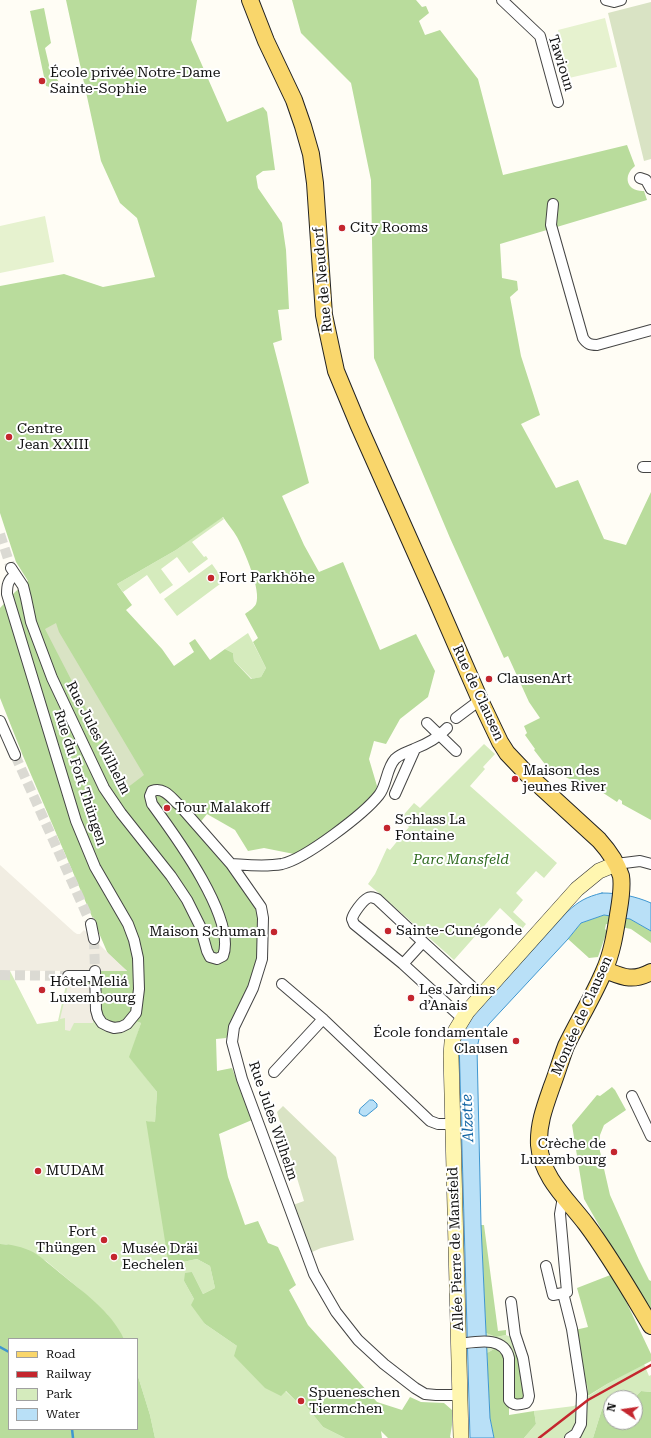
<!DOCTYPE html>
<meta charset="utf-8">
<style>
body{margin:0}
#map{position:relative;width:651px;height:1438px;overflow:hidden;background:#fffdf5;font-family:"Roboto Serif",serif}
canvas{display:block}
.legend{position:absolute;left:8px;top:1338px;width:130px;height:92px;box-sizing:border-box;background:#fff;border:1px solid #a0a0a0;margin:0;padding:5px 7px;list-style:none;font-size:12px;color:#111}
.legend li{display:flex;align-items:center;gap:8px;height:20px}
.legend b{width:20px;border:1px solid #a0a0a0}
.north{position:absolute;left:603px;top:1390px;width:40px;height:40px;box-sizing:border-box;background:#fff;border:1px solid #a0a0a0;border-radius:50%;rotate:283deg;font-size:11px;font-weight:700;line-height:16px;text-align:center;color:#111}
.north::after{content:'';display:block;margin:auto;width:14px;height:18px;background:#c4262e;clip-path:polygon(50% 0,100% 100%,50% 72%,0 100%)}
</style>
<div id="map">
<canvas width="651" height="1438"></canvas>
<ul class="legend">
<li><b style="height:5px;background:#f9d66b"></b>Road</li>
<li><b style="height:5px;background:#c4262e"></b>Railway</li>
<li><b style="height:11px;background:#d5ebbd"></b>Park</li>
<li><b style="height:11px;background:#b9e0f7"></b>Water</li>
</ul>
<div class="north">N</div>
</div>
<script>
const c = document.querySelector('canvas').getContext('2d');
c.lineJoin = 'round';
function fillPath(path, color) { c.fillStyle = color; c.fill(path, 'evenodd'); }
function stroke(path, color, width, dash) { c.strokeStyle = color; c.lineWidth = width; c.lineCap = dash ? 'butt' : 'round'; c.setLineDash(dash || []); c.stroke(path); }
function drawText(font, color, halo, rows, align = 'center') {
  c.font = font + ' "Roboto Serif",serif'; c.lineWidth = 4; c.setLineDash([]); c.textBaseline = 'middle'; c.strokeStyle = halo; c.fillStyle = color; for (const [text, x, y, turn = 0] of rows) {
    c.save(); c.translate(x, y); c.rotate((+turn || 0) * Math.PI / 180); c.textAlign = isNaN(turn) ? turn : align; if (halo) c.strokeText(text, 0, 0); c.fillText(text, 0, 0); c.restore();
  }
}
fillPath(new Path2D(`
 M222,517L224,519L192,542L204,557L206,556L208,559L189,573L177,557L161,569L173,585L160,594L147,575L123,592L117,584L176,550Z
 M212,564L224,581L177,616L164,599Z
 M248,633L266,668L261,677L252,679L234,661L233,653L225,649Z
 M484,744L495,754L483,767L485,769L470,786L557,863L544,878L536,871L516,893L523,900L513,912L526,924L522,929L500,908L454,960L380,894L368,884L375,874L387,848L390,850L409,827L400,819L414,803L420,808Z
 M0,971H10L37,1024L58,1021L69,971H101V1010L141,1023L130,1057L157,1092L155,1123L147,1121L178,1263L197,1259L210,1266L215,1288L203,1294L192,1272L184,1281L194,1299L205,1324L237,1346L298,1403L302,1401L323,1427L345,1438H155L150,1415L137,1373V1339H124L107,1314L82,1291L46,1261L6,1244H0Z
 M486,1333L496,1337L506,1335L513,1338L523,1358H509L494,1349L487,1353Z
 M644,1364L649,1376L651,1375V1392L641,1391L634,1398H611V1407L602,1409L593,1438H524L536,1424L534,1411L574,1406L582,1400L584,1382L587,1384L588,1393L587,1397L607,1384Z`), '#d5ebbd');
fillPath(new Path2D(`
 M66,0H197L191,40L227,122L263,107L267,112L275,170L263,171L256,176L258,188L282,223L286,250L289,309L278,310L282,340L273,343L309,483L282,496L304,545L319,572L343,562L380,650L416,634L435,671L428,697L400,719L386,744L374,741L369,759L377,786L376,792L359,811L325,837L294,854L264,848L248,851L235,830L207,814L198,825L261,907L262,959L234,1027L226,1038L216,1039L217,1071L232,1068L252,1120L219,1134L228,1177L245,1225L258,1221L268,1243L278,1247L296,1285L289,1290L308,1325L377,1402L402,1410L410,1397L421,1402L444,1403L452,1410V1425L450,1437L451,1438H388L381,1431L382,1438H345L323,1427L302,1401V1399L299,1400L298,1403L286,1391L281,1396L265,1388L234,1356L237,1346L205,1324L191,1305L194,1299L184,1281L185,1273L192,1272L203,1294L215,1288L210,1266L197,1259L178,1263L168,1260L146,1121L155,1122L157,1092L129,1057L141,1023L132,1020L119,1025C110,1022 105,1020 101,1010V971H127L108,954L23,756L0,698V608L15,592L28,581L16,562L0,513V286L64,274L103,287L155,277L137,218L120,203L101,161ZM223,517C227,523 233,530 237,537C244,550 262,591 256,604C254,608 249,611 245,614L258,638L253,642L266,668L261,677L251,679L234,661L233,653L225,649L210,660L195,639L189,643L194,652L174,666L162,649L126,610L132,605L117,584L176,550Z
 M292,0H416L422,7L426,6L429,13L419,21L425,35L440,30L478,79L503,175L627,145L635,166C622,176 627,192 644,191L647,200L500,244L502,278L517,281L518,290L510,297L521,356L540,415L521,424L556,488L578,480L604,539L626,545L651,492V820L622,804V801L619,799L617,802L585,781L582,786L553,770L551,772L534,750L535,749L525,735L527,733L524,726L540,718L529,702L508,656L504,658L450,538L374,358L371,180L351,83L301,33Z
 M44,8L51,43L45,48L50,69L59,82L57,89L46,86L30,11Z
 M604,915L630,919L651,931V943L631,929L606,924L605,929L607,931L598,957L589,958L568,939L581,923Z
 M612,1087L615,1090L626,1110L604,1125L600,1135L599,1147L610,1195L639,1260L649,1280L651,1281V1317L584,1199L572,1125L597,1095L600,1096Z
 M481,1225H484L498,1331L506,1330V1335L496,1337L486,1333Z
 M0,1244C11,1244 23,1247 33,1252C43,1258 51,1266 60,1273C83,1292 111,1311 124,1339H9V1429H137V1373L150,1415L155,1438H0Z
 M613,1274L651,1354V1361L607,1384L586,1397L588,1393L587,1384L584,1382L575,1330L588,1327L577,1288Z
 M494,1349L502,1350L509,1358L514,1355L523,1358L528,1400L509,1401V1415L534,1411L536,1424L524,1438H494L490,1418L487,1353Z
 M641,1391L651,1392V1438H593L602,1409L611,1407V1422H635L634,1398Z`), '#b9dc9c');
fillPath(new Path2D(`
 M651,2V159L644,161L608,13Z
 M56,623L59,632L144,775L127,788L45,629Z
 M283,1106L336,1157L354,1240L321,1248L310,1253L293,1205L304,1201L277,1112Z`), '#d9e3c4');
fillPath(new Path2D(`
 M605,18L617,67L569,78L558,30Z
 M45,216L54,262L0,273V226Z`), '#e6f2cf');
fillPath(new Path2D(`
 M0,865L74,932L77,934H80L84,930L127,971H0Z
 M77,980L84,981L88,984L92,991L93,1023H74L70,1031L65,1030V1018L60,1019L69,981Z`), '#f1ede2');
const water = new Path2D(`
 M602,893C619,893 635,896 651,903V931L630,919L604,915L581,923L568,939L489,1024L479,1039L477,1048L481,1225L490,1418L494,1438H470L459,1040L467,1023L567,912C579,901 586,897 602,893Z
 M370,1100H373L377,1104V1107L366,1116H363L359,1113L360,1109Z`);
fillPath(water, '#b9e0f7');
stroke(water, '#3f96cf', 1);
stroke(new Path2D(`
 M0,1347L9,1352
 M72,1429L73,1438`), '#3f96cf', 2.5);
stroke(new Path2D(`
 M0,534L11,568
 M15,755L91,924
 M94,939L95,971
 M0,975L68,976`), '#dbdad3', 10, [10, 5]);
const street = new Path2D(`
 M502,0L540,36L558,102
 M606,0L614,2L621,0
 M640,178L646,180L651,189
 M553,204L551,225L583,338C587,344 590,345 597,345L651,330
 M643,467H651
 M11,568L23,586L26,598L31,622L52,678L104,788L121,813L171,876L187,900L200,926L207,951L210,957L217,959L223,956C237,919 174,834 152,804L150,796L152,791C163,787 170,796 178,804
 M15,575C8,580 7,585 7,594L76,821L95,867L128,924L134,940L138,958L139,989L136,1013L127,1024L121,1027L114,1028L108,1026L102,1023L98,1017L96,1010L95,971
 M456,718L480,700
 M0,721L15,755
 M427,723L456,751
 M395,794L415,749
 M181,807L231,864L261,907L263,918L262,959L253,988L234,1027L232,1042L242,1079L314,1274L336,1312L358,1340L384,1364L415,1388L425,1394L436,1395H460
 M231,864C248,865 265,867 282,864C305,859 364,814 379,795C387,785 386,769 395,759C400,754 407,752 414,749C427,744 438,738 447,728
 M616,864L640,861L651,864
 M91,924L94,939
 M403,964L354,924L352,919C353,914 362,901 368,898C371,896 374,898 377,899L423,942
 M68,976H95
 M282,984L323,1019L430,1121L438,1124H452
 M462,1018L403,964L423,942L481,995
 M274,1072L323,1019
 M632,1096L651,1136
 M563,1197L560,1214L567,1292L563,1293L572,1329L582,1394L581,1424L576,1434L570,1438
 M546,1266L553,1295L563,1293
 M458,1344C476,1342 504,1335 509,1358V1400C513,1406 519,1405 526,1403L528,1400L529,1396L523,1358L515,1334L511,1302`);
const secondary = new Path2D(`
 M461,1438L451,1055L452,1042L456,1030L467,1012L577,889L599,871L616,864`);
const primary = new Path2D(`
 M250,0L266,41L294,100L303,126L311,154L315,183L324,315L336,371L358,424L436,599L480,700L500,742L507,753L527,774L599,840C608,850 617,862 621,876C623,888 620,903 618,915C615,934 612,953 604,971C593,997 578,1021 566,1046C561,1059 557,1073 552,1086C545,1106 538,1124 539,1145C542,1178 567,1199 586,1224C610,1256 630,1291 651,1326
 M605,970C623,977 632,982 651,972`);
stroke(street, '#444', 12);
stroke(secondary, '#333', 16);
stroke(primary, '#222', 18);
stroke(street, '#fff', 10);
stroke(secondary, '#fff6b0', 15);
stroke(primary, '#f9d66b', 16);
stroke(new Path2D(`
 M539,1438L588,1400L651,1365`), '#c4262e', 2.5);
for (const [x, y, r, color] of [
 [42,81,4,"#c4262e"],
 [342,228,4,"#c4262e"],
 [9,437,4,"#c4262e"],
 [211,578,4,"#c4262e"],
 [489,679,4,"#c4262e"],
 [515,779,4,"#c4262e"],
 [167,808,4,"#c4262e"],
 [387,828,4,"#c4262e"],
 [388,931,4,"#c4262e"],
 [274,932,4,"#c4262e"],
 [42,990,4,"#c4262e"],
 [411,998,4,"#c4262e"],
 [516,1041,4,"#c4262e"],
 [614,1152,4,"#c4262e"],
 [38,1171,4,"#c4262e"],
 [104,1240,4,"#c4262e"],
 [114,1257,4,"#c4262e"],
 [301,1401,4,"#c4262e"]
]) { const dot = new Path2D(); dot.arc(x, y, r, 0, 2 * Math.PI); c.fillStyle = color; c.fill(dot); stroke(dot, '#fff', 1.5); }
drawText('14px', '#111', '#fff', [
 ["Tawioun",561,63,73],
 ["Rue de Neudorf",323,280,-95],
 ["Rue de Clausen",478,693,65],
 ["Rue Jules Wilhelm",98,738,63],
 ["Rue du Fort Thüngen",80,778,72],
 ["Montée de Clausen",582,1016,-66],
 ["Rue Jules Wilhelm",273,1121,71],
 ["Allée Pierre de Mansfeld",456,1249,-92]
]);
drawText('14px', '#111', '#fff', [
 ["École privée Notre-Dame",50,73],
 ["Sainte-Sophie",50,89],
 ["City Rooms",350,228],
 ["Centre",17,429],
 ["Jean XXIII",17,445],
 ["Fort Parkhöhe",219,578],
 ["ClausenArt",497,679],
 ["Maison des",523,771],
 ["jeunes River",523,787],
 ["Tour Malakoff",175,808],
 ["Schlass La",395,820],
 ["Fontaine",395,836],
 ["Sainte-Cunégonde",396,931],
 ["Maison Schuman",266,932,"right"],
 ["Hôtel Meliá",50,982],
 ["Luxembourg",50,998],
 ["Les Jardins",419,990],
 ["d’Anais",419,1006],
 ["École fondamentale",508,1033,"right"],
 ["Clausen",508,1049,"right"],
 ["Crèche de",606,1144,"right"],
 ["Luxembourg",606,1160,"right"],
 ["MUDAM",46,1171],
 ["Fort",96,1232,"right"],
 ["Thüngen",96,1248,"right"],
 ["Musée Dräi",122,1249],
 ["Eechelen",122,1265],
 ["Spueneschen",309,1393],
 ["Tiermchen",309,1409]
], 'left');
drawText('italic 14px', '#2f6b1f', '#fff', [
 ["Parc Mansfeld",461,860]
]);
drawText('italic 15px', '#1768a6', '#fff', [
 ["Alzette",468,1118,-92]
]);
</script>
